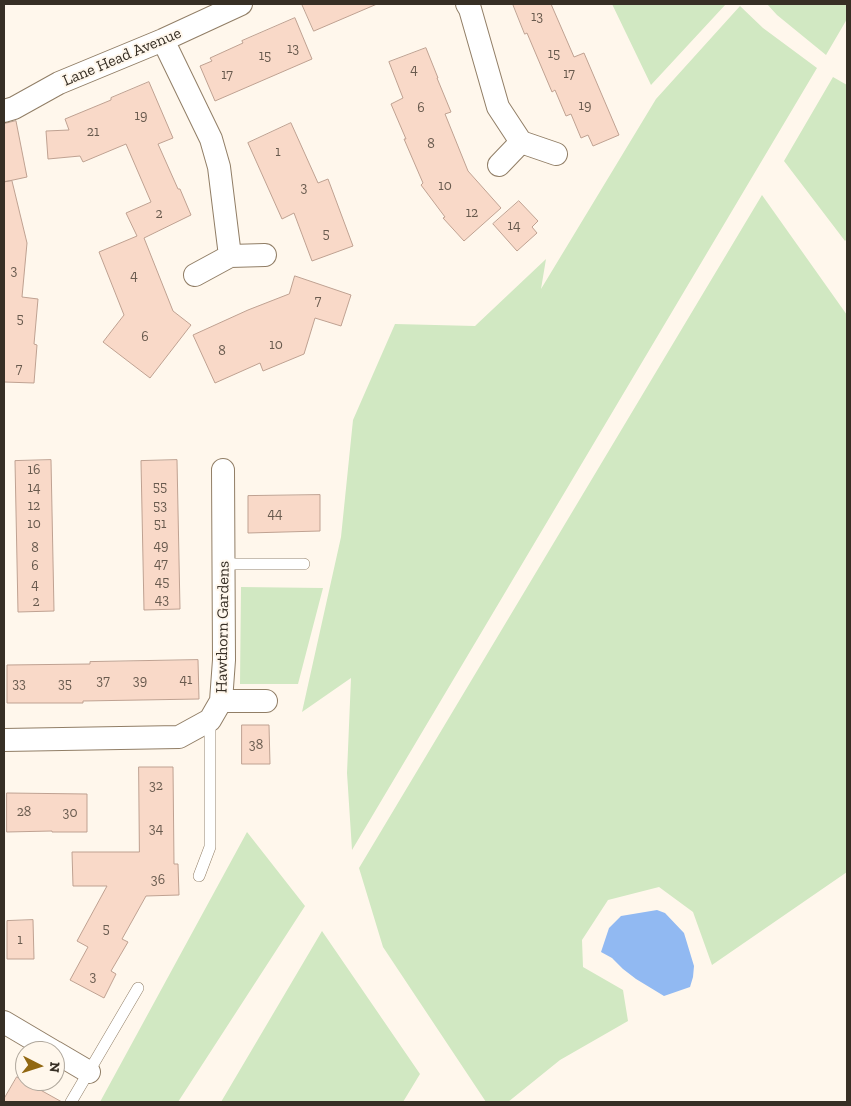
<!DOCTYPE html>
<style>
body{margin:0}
#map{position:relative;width:851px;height:1106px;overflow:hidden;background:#fff7ec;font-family:"Zilla Slab",serif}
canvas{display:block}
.frame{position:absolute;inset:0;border:5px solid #372f25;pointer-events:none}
.north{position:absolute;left:15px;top:1041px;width:50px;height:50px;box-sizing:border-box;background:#fff7ec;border:1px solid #afa79c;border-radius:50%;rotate:95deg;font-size:14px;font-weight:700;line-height:20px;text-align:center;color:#372f25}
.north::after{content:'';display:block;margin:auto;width:18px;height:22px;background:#926812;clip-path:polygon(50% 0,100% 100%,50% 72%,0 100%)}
</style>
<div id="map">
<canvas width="851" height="1106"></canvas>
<div class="frame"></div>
<div class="north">N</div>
</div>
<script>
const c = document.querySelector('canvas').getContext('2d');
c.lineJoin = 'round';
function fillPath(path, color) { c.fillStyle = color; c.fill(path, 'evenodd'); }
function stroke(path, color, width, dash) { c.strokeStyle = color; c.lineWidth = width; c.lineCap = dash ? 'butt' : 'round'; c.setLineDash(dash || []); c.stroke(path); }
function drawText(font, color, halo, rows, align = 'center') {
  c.font = font + ' "Zilla Slab",serif'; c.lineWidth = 4; c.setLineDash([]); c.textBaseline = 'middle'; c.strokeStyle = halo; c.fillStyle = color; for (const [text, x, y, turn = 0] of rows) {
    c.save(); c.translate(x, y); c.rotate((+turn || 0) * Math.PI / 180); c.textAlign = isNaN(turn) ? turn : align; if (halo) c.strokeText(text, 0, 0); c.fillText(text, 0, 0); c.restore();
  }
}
fillPath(new Path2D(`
 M612,4H726L651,85Z
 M767,4H847V19L826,55L777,15Z
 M740,6L763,28L817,68L352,850L347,773L351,678L302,712L341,537L353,420L395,324L475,326L546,259L541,289L656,99Z
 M833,77L847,85V239L845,241L784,161Z
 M762,195L847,315V872L712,965L693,912L659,887L608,900L582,940L583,967L623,990L628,1021L560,1060L508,1102H486L383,947L359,868Z
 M241,587L323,588L298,684H240Z
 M247,832L305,906L178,1102H100Z
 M322,931L420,1074L403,1102H221Z`), '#d1e8c2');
fillPath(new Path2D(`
 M657,910L665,913L684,933L694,966L693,977L690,987L664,996L636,979L623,969L612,958L601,952L609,928L621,916Z`), '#91b9f2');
const building = new Path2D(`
 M302,4H377L314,31Z
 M513,4H551L574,57L584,53L619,135L593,146L588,135L581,138L571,114L566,116L555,90L552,92L527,33L525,34Z
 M295,18L312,59L215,101L200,66L212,61L210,58L243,43L242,41Z
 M426,48L438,78H437L451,112L445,114L468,171L501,208L464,241L443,218L445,217L421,185L423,183L404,139H406L391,104L403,98L389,62Z
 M149,82L173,138L158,144L178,189H180L191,215L144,238L173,311L191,325L150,378L103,342L124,315L99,252L137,236L126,213L151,202L126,144L83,162L80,156L48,159L46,131L69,130L65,119L111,100V98Z
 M16,121L27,177L4,182V124Z
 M291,123L318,183L328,179L353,246L312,261L294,213L282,219L248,143Z
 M12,181L27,243L22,297L38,299L34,344L37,345L34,383L4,382V182Z
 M519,201L538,221L532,227L537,233L517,251L493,224Z
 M295,276L351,295L341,326L315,318L304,354L263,371L260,363L215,383L193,335L248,310L289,294Z
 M51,460L54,611L18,612L15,461Z
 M177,460L180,609L144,610L141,461Z
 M320,495V531L248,533V496Z
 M198,660L199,699L83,701V703H7V665L90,664V662Z
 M242,725H269L270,764H242Z
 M139,767H173L174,864H178L179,895L146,896L122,939L128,942L111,971L116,974L104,998L70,980L88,947L77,941L107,886H73L72,852H139Z
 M7,793L87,794V832H52V831L7,832Z
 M33,920L34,959H7V921Z
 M17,1077L62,1102H4V1099Z`);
fillPath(building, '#f9d9c8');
stroke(building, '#bfa191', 1);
const lane = new Path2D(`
 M224,564H304
 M199,876L210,847V720
 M71,1102L138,988`);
const street = new Path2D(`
 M467,4L470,9L498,107L521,142L499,165
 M163,40L211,139L219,167L230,256L195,275
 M4,111L14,108L59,83L163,40L241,4
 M521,142L556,154
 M230,256L265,255
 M221,701H266
 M4,740L179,737L210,720L221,701L224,660L223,470
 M4,1022L53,1051
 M55,1052L89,1072`);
stroke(lane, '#917e66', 12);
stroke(street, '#917e66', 24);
stroke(lane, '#fff', 11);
stroke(street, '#fff', 22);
drawText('14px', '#685a4e', null, [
 ["13",537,17],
 ["13",293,49],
 ["15",554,54],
 ["15",265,56],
 ["4",414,70],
 ["17",569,74],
 ["17",227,75],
 ["19",585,106],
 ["6",421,108],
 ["19",141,116],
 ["21",93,132],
 ["8",431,144],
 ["1",278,152],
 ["10",445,186],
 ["3",304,188],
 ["12",472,213],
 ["2",159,214],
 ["14",514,226],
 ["5",326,234],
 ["3",14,271],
 ["4",134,276],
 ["7",318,301],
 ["5",20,319],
 ["6",145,337],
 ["10",276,345],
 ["8",222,351],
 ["7",19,369],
 ["16",34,470],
 ["55",160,487],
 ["14",34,488],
 ["12",34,506],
 ["53",160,506],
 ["44",275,514],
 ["10",34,524],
 ["51",160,524],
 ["49",161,546],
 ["8",35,548],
 ["47",161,564],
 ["6",35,566],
 ["45",162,582],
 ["4",35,585],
 ["43",162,600],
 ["2",36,602],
 ["41",186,680],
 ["37",103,681],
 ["39",140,681],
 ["33",19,684],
 ["35",65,684],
 ["38",256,745],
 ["32",156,786],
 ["28",24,812],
 ["30",70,813],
 ["34",156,829],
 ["36",158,880],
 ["5",106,929],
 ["1",20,940],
 ["3",93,977]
]);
drawText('16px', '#372f25', '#fff7ec', [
 ["Lane Head Avenue",122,57,-23],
 ["Hawthorn Gardens",223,627,-89]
]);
</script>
